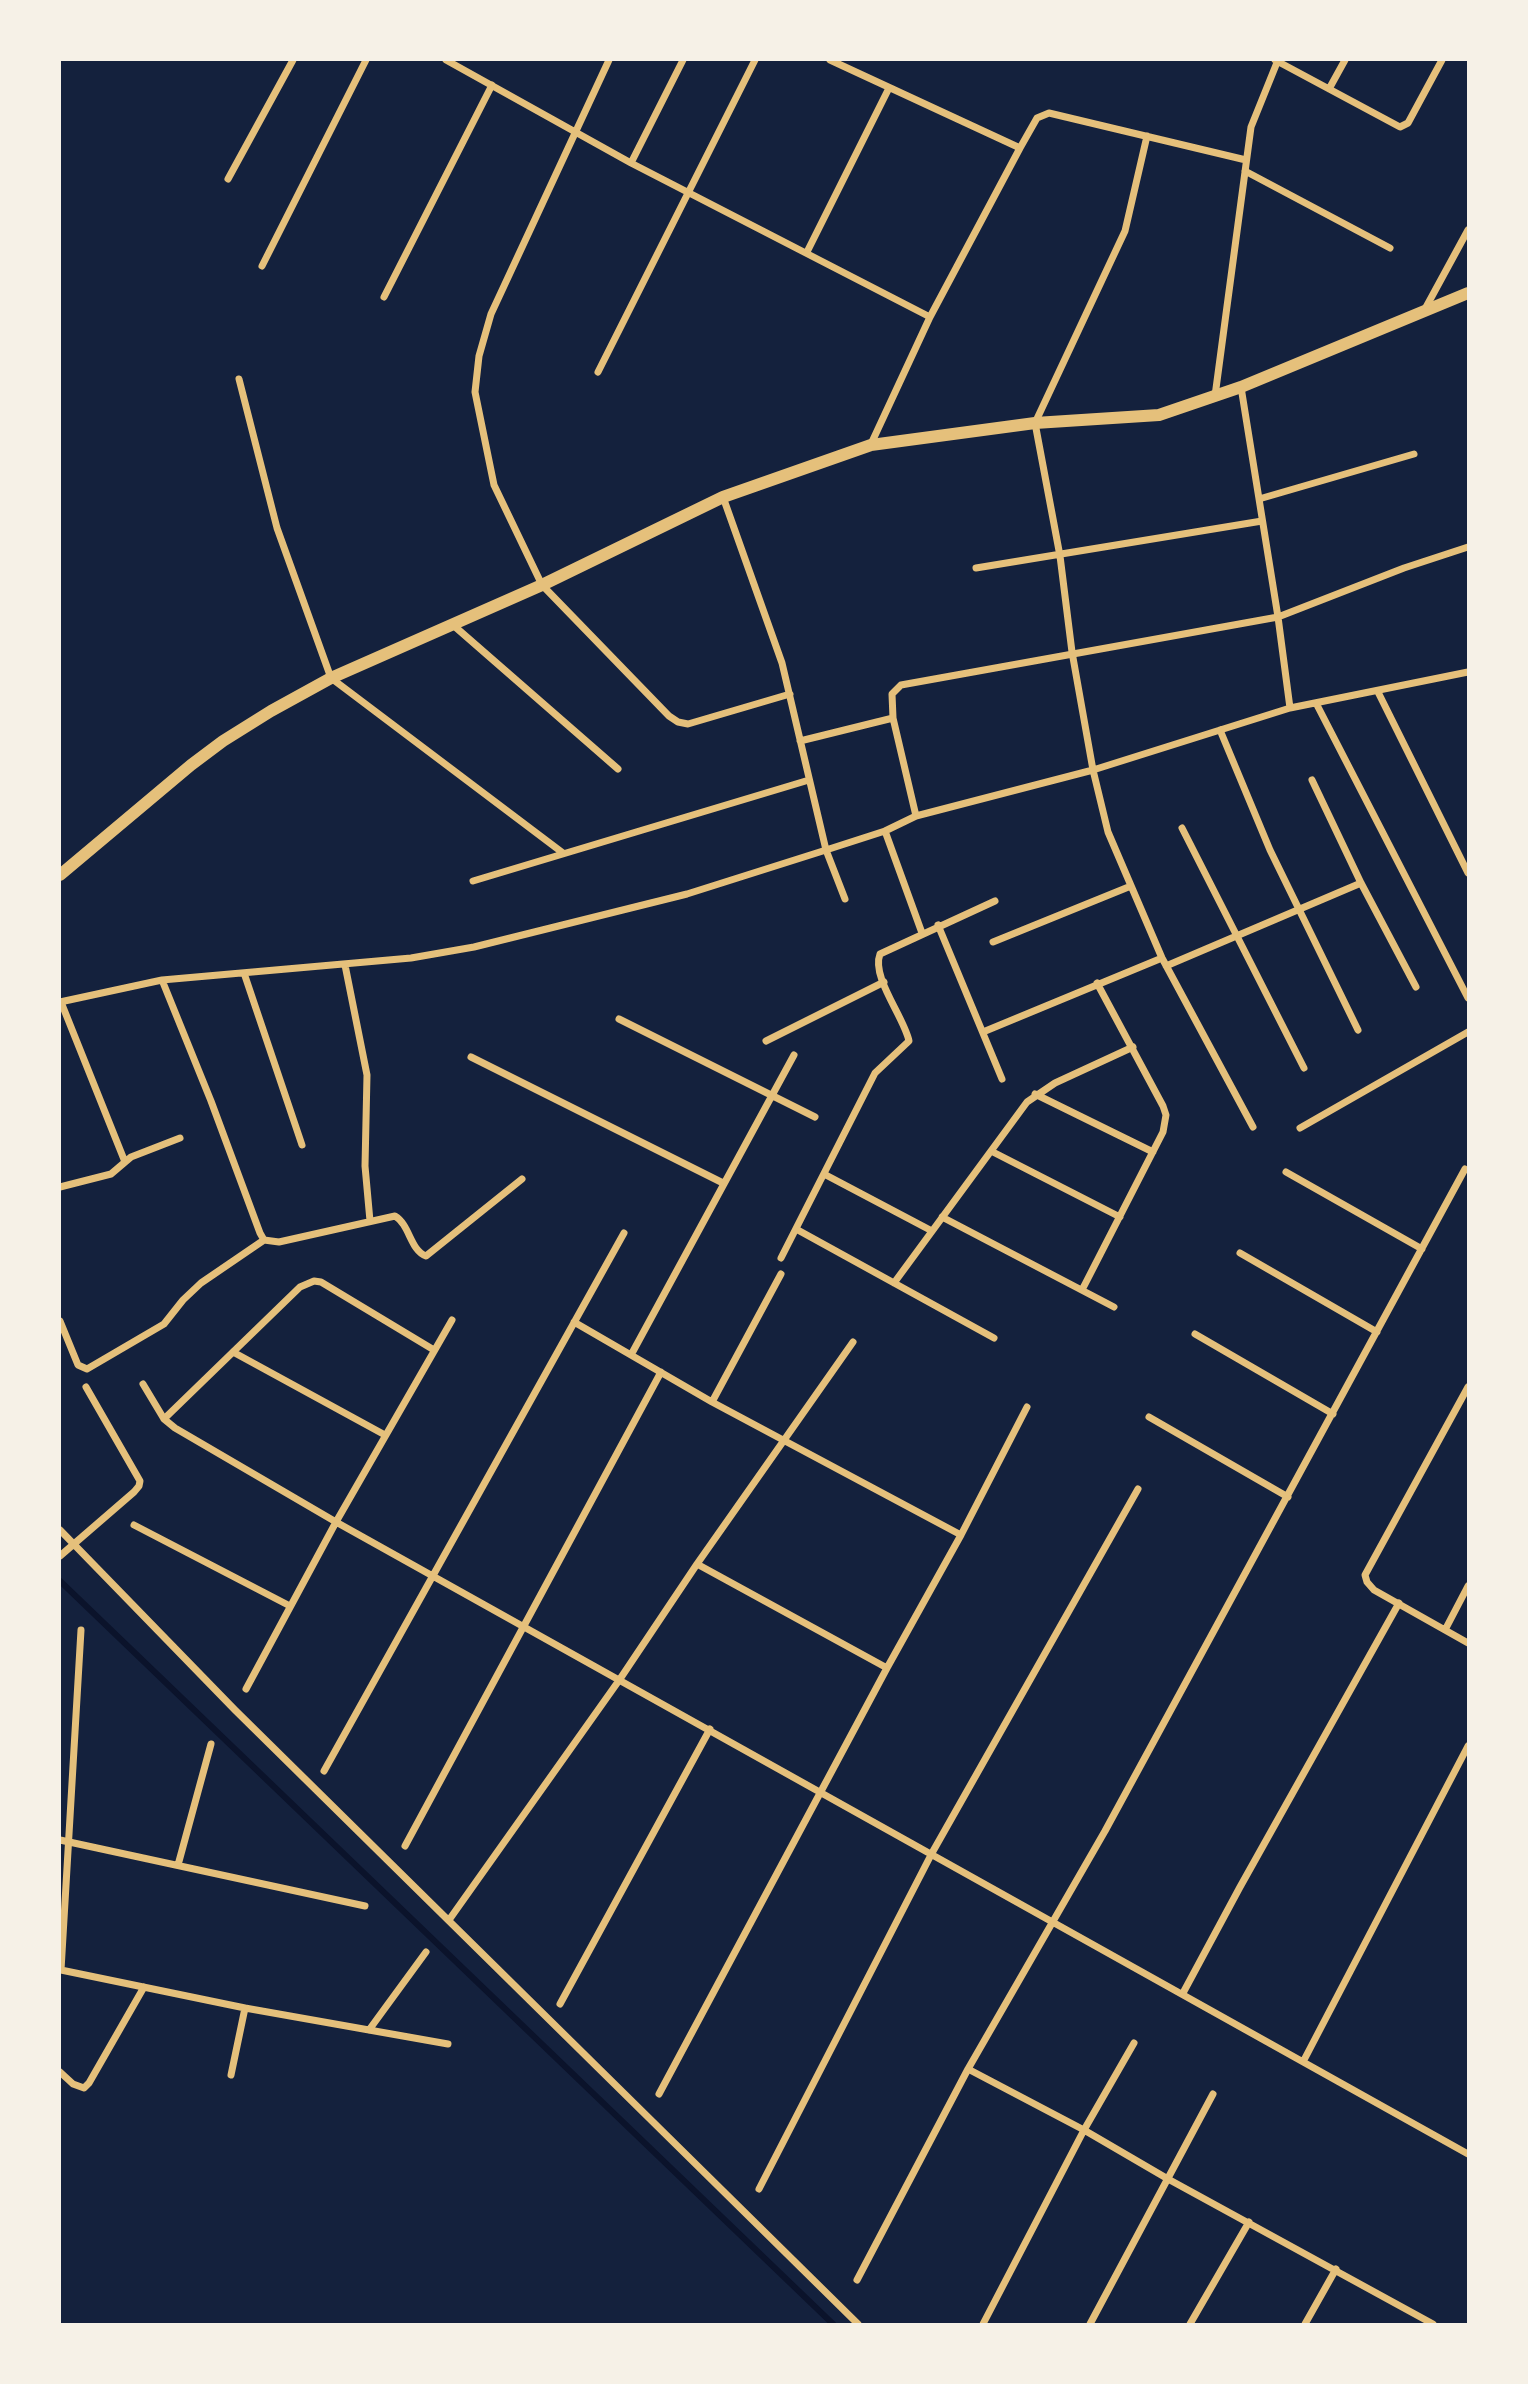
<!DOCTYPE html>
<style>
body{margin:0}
#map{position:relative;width:1528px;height:2384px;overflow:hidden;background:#14213d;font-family:"Times New Roman",serif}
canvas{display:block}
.frame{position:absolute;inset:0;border:61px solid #f6f1e7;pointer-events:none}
</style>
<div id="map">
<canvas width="1528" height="2384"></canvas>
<div class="frame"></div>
</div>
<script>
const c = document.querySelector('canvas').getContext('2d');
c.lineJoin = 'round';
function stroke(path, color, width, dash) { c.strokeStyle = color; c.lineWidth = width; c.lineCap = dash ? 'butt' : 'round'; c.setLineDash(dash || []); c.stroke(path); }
stroke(new Path2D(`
 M60,1581L833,2324`), '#0b132b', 6);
stroke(new Path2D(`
 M446,60L631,163L930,317
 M609,60L491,314L479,356L475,392L494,485L542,585L669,716L678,722L688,724L790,694
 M830,60L1020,148L930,317L871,444
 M1275,60L1400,127L1408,123L1442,60
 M1329,89L1345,60
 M1147,136L1125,231L1035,423L1060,556L1072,652L1093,770L1108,832L1162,958L1253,1127
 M1020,148L1037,118L1049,113L1246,160
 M631,163L683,60
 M1245,171L1390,248
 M228,179L293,60
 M807,252L889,88
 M262,266L366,60
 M384,297L492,85
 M1425,309L1468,230
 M598,372L755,60
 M239,379L277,528L331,678L563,853
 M1241,387L1278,617L1290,708
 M1215,396L1251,127L1278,60
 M1259,499L1414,454
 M976,568L1262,521
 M453,625L618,769
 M1378,692L1468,873
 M1316,703L1468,998
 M1220,730L1270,850L1358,1030
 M800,741L893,718
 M1312,780L1361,883L1416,987
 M916,816L893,718L892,694L901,685L1278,617L1404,568L1468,547
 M1182,828L1304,1068
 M885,831L922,933
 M473,881L809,780
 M845,899L826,850L885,831L916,816L1093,770L1290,708L1468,672
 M938,925L1002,1079
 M993,942L1131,886
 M345,965L367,1075L365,1166L370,1221
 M1166,966L1361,883
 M244,973L302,1145
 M162,980L211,1101L260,1233L264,1240L279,1242L395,1216C410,1225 410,1250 426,1256L522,1179
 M60,1002L162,980L411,958L474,947L687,894L826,850L782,663L723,497
 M61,1002L125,1162
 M619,1019L815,1117
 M983,1032L1162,958
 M766,1041L884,982
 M471,1057L723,1183
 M1035,1094L1153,1152
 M1300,1128L1468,1032
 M991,1151L1120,1217
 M1286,1172L1422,1249
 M824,1174L932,1231
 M60,1187L111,1174L131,1157L180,1138
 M942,1217L1114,1307
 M796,1229L994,1338
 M1240,1253L1377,1332
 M781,1258L875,1073L909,1041C904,1017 871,977 880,954L995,901
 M894,1283L1027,1102L1055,1083L1133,1047
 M1082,1290L1163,1132L1166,1115L1163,1106L1097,983
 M60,1321L78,1365L87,1369L164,1324L183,1300L201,1283L264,1240
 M574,1322L712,1402L961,1535
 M1195,1334L1333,1414
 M233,1352L385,1435
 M631,1355L794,1055
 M143,1384L164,1419L175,1428L336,1522L1468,2154
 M1468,1387L1365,1575L1367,1582L1374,1590L1468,1643
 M712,1402L781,1274
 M1149,1417L1288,1497
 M164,1419L300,1287L314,1281L321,1282L434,1350
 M134,1525L290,1606
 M60,1530L235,1710L858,2324
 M60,1556L134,1492L139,1486L140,1481L86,1387
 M697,1564L887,1668
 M81,1630L61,1970L245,2008L448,2044
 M1445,1630L1468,1586
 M246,1689L336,1522L452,1320
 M324,1771L624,1233
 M60,1840L365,1906
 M405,1846L661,1372
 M178,1865L211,1744
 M449,1920L620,1679L697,1564L853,1342
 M1183,1993L1240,1887L1399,1603
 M560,2004L710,1729
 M369,2030L426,1952
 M1304,2060L1468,1746
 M968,2069L1084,2130L1168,2179L1433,2324
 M60,2072L73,2084L84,2088L89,2083L144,1987
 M231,2075L245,2008
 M659,2094L887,1668L961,1535L1027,1407
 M759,2189L932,1853L1138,1489
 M857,2280L968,2069L1105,1831L1465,1169
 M983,2324L1084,2130L1134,2043
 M1090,2324L1213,2094
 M1190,2324L1249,2222
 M1305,2324L1336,2269`), '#e5c07b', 7);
stroke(new Path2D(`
 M60,875L191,765L223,741L271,711L331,678L542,585L723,497L871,445L1035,423L1159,415L1241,387L1468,293`), '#e5c07b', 12);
</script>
